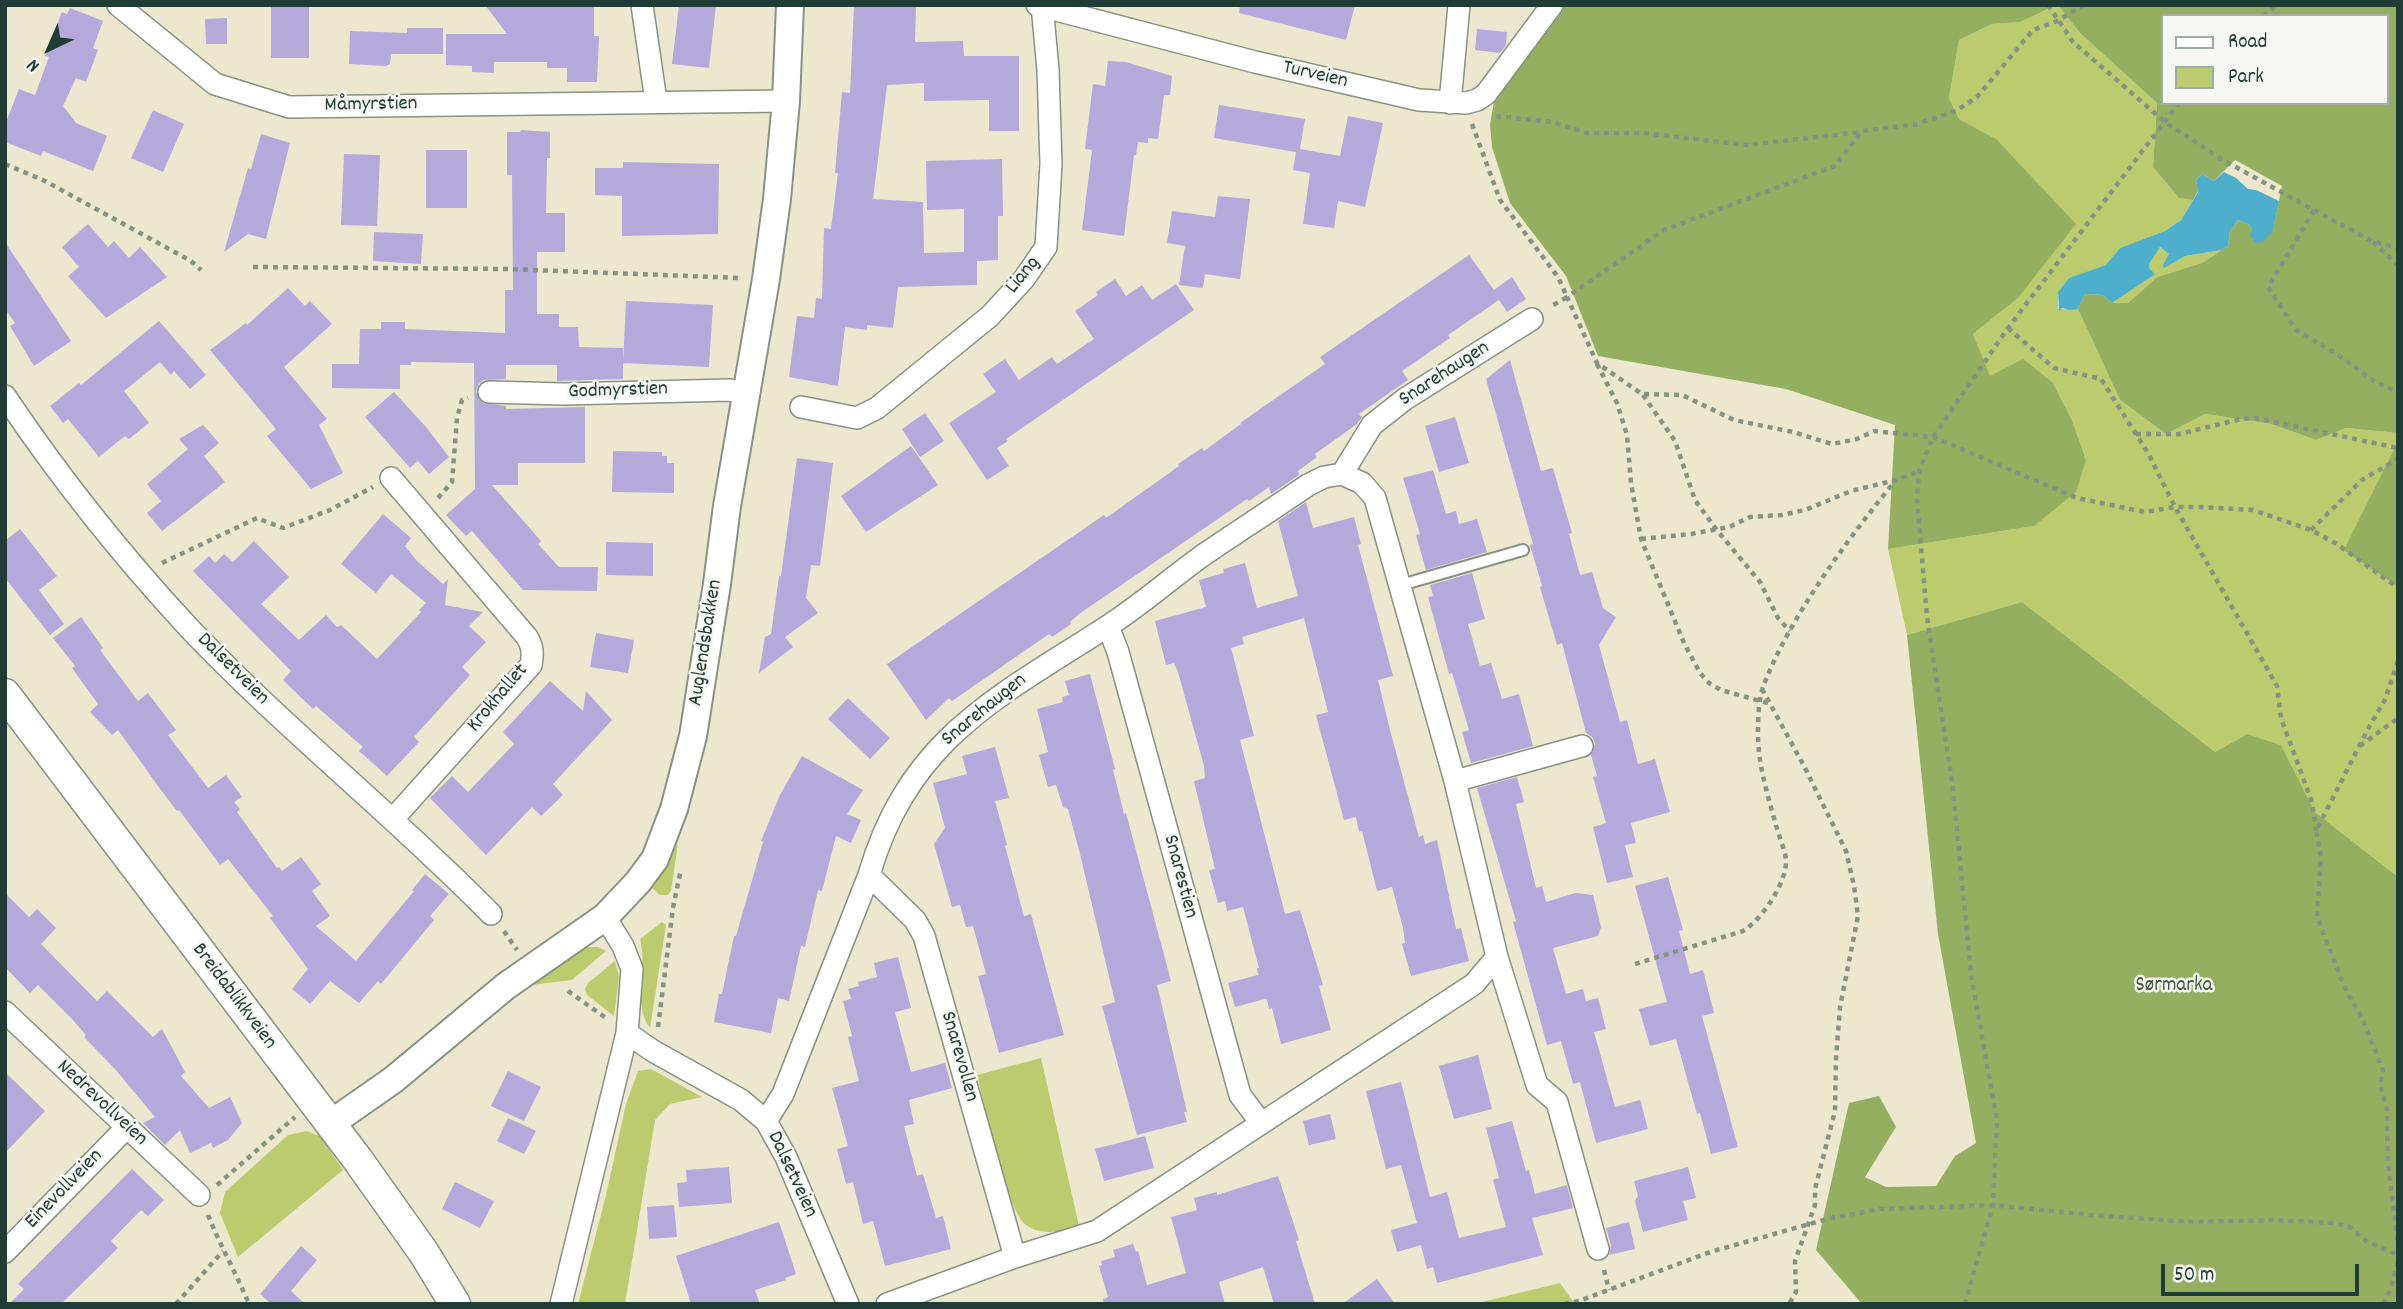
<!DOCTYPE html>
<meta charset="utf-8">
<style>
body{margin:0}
#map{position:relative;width:2403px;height:1309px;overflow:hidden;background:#ece8cf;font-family:Dekko,sans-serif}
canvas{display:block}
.frame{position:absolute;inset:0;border:7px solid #1f3d34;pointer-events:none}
.legend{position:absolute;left:2161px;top:14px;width:228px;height:91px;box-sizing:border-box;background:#f6f6f2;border:2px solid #a0aca6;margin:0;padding:9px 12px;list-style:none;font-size:21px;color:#1f3d34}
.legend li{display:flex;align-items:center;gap:14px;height:35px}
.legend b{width:35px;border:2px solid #a0aca6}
.north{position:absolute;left:14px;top:14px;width:70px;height:70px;-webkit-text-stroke:5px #f6f6f2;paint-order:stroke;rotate:224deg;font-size:19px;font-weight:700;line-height:28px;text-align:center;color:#1f3d34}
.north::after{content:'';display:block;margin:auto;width:24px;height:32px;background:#1f3d34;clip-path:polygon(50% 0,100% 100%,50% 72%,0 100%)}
.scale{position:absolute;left:2161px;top:1264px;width:198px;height:32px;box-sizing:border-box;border:4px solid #1f3d34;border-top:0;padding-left:9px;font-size:21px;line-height:24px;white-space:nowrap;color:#1f3d34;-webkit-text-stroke:5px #f6f6f2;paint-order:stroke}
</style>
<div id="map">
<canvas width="2403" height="1309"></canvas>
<div class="frame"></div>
<ul class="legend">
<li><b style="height:9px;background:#fff"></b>Road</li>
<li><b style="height:19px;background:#bccb6e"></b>Park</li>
</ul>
<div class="north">N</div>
<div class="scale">50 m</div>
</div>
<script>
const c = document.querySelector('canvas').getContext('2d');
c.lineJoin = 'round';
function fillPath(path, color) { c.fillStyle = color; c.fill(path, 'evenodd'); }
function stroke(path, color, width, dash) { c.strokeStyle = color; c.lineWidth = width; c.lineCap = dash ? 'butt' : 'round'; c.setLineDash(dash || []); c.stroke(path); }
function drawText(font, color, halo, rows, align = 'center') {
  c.font = font + ' Dekko,sans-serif'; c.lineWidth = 5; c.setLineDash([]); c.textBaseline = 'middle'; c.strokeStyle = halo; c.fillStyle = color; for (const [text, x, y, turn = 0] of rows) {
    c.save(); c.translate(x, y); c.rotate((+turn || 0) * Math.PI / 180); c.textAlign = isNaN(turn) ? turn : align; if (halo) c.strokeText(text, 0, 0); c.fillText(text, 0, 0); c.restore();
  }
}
fillPath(new Path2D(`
 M2058,5L2080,33L2157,103L2153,167L2179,198L2193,200L2181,220L2165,231L2120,248L2107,265L2069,278L2058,292V309H2078L2120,400L2166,434L2204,414L2271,424L2316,440L2346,428L2398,433V441L2345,550L2398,587V877L2315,812L2281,745L2247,734L2215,752L2022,602L1907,635L1888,549L2034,526L2086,460L2072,420L2053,383L1990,377L1973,334L2018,298L1996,139L1959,119L1949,98L1959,40L1992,24L2020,22Z
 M2160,247L2169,254L2165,267L2185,256L2222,250L2202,263L2157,277L2128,303H2112L2154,274L2149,268V264Z
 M678,843L671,891L668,895H660L652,888Z
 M662,922L666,925L650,1028C632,1004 648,969 640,939Z
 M587,947H598L606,951L572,980L531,985L579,950Z
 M615,961L619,977L614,1016L587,995L585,989L588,983Z
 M1041,1058L1079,1226C1063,1232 1041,1236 1026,1225C1007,1211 984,1102 977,1075Z
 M651,1069L702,1097L670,1104L655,1120L625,1304H578L606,1195L626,1104L638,1071Z
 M306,1131L320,1136L343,1170L238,1257L220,1213L225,1192L288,1135Z
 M1560,1283L1575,1304H1474Z`), '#bccb6e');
fillPath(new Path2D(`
 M1565,5H2057L2020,22L1992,24L1959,40L1949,98L1959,119L1996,139L2076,224L2018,298L1973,334L1990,376L2023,359L2053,383L2072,420L2086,460L2076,492L2034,526L1888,549L1895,425L1786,389L1598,356L1566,276L1510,203L1492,147L1490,124L1494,102Z
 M2058,5H2398V433L2346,428L2316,440L2271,424L2205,414L2166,434L2120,400L2078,309L2085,294L2103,295L2112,303H2128L2157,277L2202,263L2228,246L2230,231L2238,220L2250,225L2252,231L2273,230L2282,186L2235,160L2214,181L2202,174L2196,180L2198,191L2193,200L2179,198L2153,167L2157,103L2080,33ZM2163,16H2387V103H2163Z
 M2398,441V587L2344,550Z
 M2022,602L2215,752L2247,734L2281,745L2315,812L2398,877V1304H1862L1816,1250L1849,1103L1879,1096L1896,1127L1865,1177L1886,1187L1936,1186L1955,1156L1976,1143L1938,934L1907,635Z`), '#95af61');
fillPath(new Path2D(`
 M2224,172L2236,178L2248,189L2256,190L2279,201L2273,231L2263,242L2255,243L2250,235L2252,231L2250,225L2238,220L2230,231L2228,246L2222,250L2185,256L2164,268L2163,265L2169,254L2160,247L2149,264V268L2155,274L2112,303L2103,295L2085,294L2078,309L2070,310L2062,308L2059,311L2058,292L2069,278L2106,265L2120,248L2165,231L2181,220L2198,192L2196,180L2202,174L2214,181Z`), '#4dafcc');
fillPath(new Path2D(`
 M271,5H309V58H271Z
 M485,5H594V36H599L597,82H567V68H547V62H494V73L472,72V66L446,65V34H507Z
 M679,5H716L709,68L672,64Z
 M854,5H916L915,42L963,41L964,56H1019V131H989V100L924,101V83L887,85L873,199L923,202L924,253L964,252V209L927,210L926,161L1002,159L1003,216H998V260L977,261V285L898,287L893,328L867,325V330L845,327L838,386L789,377L797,316L814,318L816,298L822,299L824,228L831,229L838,173H835L842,92L850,93Z
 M1240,5H1355L1346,40L1239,13Z
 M70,8L103,21L93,48L98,50L86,82L76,78L63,106L76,123L107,136L93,171L43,151L41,156L5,142V125L19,89L35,95L49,57L45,56L62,12L67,14Z
 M227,18V44H206L205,19Z
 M407,28H443V54H391L390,64L386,66L349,64L350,31L407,33Z
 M1477,29L1507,32L1506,45L1500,53L1475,50Z
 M1108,61L1126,62L1172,76L1170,95H1164L1158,139L1148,138V143L1138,142L1136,155H1134L1124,236L1082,230L1092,150L1085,149L1093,84L1105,86Z
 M1219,105L1305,119L1300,149L1340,156L1348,116L1383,123L1365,207L1338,201L1334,228L1303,224L1310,173L1293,170L1296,152L1214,138Z
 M153,110L184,124L163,172L131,158Z
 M521,130L550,132V158H547L546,213H565V252H537V314H559V327H578L579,347L623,348V379L557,381V365H506V379L483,380L478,385L476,392L483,403L506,406V409L585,407V463H518V485H492L541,541L538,544L559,567H598L597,591L523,590L472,531L466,536L446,515L475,489L474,363L411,362V365H400V389L332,388V364H359L360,329H381V322H405V329L505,333V290H513L512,175H507V132H520Z
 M261,134L290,143L266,239L248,234L224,252L248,168L251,169Z
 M426,150H467V208H426Z
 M344,154L380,155L377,226L341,225Z
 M623,162L719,164L718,234L622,236V196L595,195V168H623Z
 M1218,196L1250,199L1240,279L1205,274L1203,288L1179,285L1185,246L1167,243L1172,211L1215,217Z
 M88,224L108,247L114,241L129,258L140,247L167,277L106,318L68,276L79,267L62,247Z
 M374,232L423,234L421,264L373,261Z
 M5,242L71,341L34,366L10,326L15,323L5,309Z
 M1469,255L1494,290L1512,277L1526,299L1507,312L1499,300L1448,335L1450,338L1402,371L1408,380L1359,414L1362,417L1357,424L1315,454L1317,457L1298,471L1299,475L1271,494L1269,487L1249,501L1247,499L1079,614L1070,622L1071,624L1052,637L1049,634L952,701L949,698L926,720L887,664L1104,515L1106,518L1179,466L1178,464L1202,448L1204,451L1241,424L1240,423L1325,364L1320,357Z
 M1115,279L1126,296L1142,285L1152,300L1176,284L1194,310L1006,439L1008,441L997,448L1009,466L987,480L949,423L996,392L983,374L1005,359L1019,380L1052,357L1057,364L1094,339L1075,311L1098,295L1096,292Z
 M288,288L305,306L310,301L332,324L284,367L327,419L319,425L343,473L311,489L267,436L276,429L210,350L246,323L247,325Z
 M626,301L713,305L709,367L623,363Z
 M159,321L206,375L190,389L174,371L171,375L160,362L124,391L149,423L129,439L125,436L99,457L68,419L63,423L50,406L79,383L81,385Z
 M1510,360L1541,471L1553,468L1572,533L1569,534L1580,575L1592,572L1603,608L1616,617L1599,645L1620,722L1627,720L1638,764L1655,759L1670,812L1631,823L1636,843L1625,845L1633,877L1607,883L1593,827L1606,823L1593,777L1597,776L1591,755L1595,743L1592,737L1586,733L1562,643L1557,645L1540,587L1542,586L1530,545L1533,544L1486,379Z
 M394,392L426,427L449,457L429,474L418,461L410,468L365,417Z
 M925,413L944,441L920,457L902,429Z
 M1455,417L1469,463L1439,472L1425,426Z
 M203,425L219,443L204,456L225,482L162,531L147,513L161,501L147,484L188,449L179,439Z
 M911,446L938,485L866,532L841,496Z
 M613,451L662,452V456H667V463H674V493L612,492Z
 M797,458L833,463L820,566L811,565L806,598L818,613L785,637L793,647L759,673L765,637L771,634L779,576H781Z
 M1433,470L1446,514L1456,511L1459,524L1477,519L1487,552L1426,570L1416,535L1420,534L1403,478Z
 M1306,502L1313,528L1354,517L1361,544L1358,545L1393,676L1378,680L1390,730L1419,837L1423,835L1425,844L1437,840L1456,929L1461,928L1469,961L1411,976L1402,944L1405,943L1403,928L1392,887L1377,891L1362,831L1359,832L1356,817L1344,820L1316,715L1328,712L1304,618L1242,637L1244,644L1231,648L1254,736L1240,740L1285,914L1300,910L1323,985L1319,986L1331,1030L1281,1044L1272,1008L1269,1009L1267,1000L1265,999L1235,1007L1228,983L1258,975L1257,968H1259L1243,907L1227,911L1225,901L1218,903L1209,870L1215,869L1194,781L1205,778L1204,766L1178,672L1174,663L1166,665L1155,621L1206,607L1199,580L1224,573L1223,569L1245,563L1257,608L1298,596L1278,521Z
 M383,514L411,538L405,546L417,561L443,584L448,579L445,605L483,612L469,626L486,642L462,667L470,675L414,737L419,742L387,776L359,751L363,747L316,706L313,709L283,680L291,671L193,571L209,556L215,563L224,554L233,562L254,541L289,577L261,604L299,640L326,615L337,627L341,625L377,659L421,612L419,610L426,603L391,574L376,593L341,564Z
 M20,529L57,576L39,590L64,624L50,635L5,578V541Z
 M606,542L653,543V576L606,575Z
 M1472,573L1485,619L1468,624L1480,666L1491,663L1502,699L1519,694L1533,746L1471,763L1462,732L1469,730L1452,673L1449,674L1428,597L1433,596L1430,585Z
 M81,617L103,648L100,650L138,701L148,693L176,730L168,735L208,788L226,775L242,797L234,802L240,809L237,812L277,868L279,867L282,871L301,857L321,884L312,891L330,916L316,926L356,961L414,891L412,890L425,874L449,894L430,916L434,920L381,984L378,981L359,1003L330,981L310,1004L292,989L308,969L270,918L273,916L228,859L220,865L179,810L177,811L158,786L118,730L112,735L90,712L98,704L72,668L75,666L53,638Z
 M596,633L634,640L628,673L590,667Z
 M1090,674L1115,769L1113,770L1124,814L1126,813L1171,981L1157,985L1187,1112H1184L1187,1122L1137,1135L1102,1006L1115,1002L1080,854L1068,809L1063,807L1056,785L1048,787L1039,755L1048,752L1037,709L1063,702L1062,697L1069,695L1065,681Z
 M550,681L583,711L586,691L612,720L553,784L563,795L541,816L532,807L486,855L430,798L452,776L468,792L514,744L503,732Z
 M848,698L890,738L870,759L828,719Z
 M995,747L1009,798L995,801L1007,845L1005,846L1024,916L1031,914L1064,1035L999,1053L978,976L986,974L973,926L966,927L960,905L952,907L934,844L945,828L933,783L967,774L962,756Z
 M802,756L863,790L847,814L861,820L851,843L836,836L822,891L818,890L805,947L801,946L789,1001L778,998L771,1033L714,1022L719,994H722L734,936H736L763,842L761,841L780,795Z
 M1517,777L1524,802L1516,804L1536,888L1542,886L1546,902L1575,893L1593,895L1601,927L1598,936L1553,948L1566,994L1583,989L1586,1001L1598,998L1606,1029L1594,1032L1615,1107L1640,1100L1648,1129L1596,1143L1580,1082L1573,1084L1561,1041L1547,1045L1513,922L1516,921L1477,788Z
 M1668,877L1683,930L1679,931L1690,974L1703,970L1714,1013L1702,1016L1738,1147L1711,1154L1700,1113L1697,1114L1676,1039L1650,1046L1639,1009L1667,1002L1635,886Z
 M5,893L29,917L37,909L56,928L41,944L97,1001L107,991L153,1037L162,1029L185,1072L181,1076L209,1108L230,1097L242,1123L228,1140L213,1148L211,1143L190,1153L180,1130L165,1145L143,1123L155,1117L115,1069L84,1037L86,1035L72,1019L38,985L30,993L5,967Z
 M898,957L911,1008L895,1012L911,1072L945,1063L952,1088L909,1100L914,1124L904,1126L917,1176L923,1174L936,1218L943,1216L951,1249L885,1266L873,1221L863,1224L853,1182L846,1184L837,1149L848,1146L832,1088L859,1081L848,1037L852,1036L843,1001L851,999L848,989L859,986L858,982L877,977L874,963Z
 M1478,1055L1492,1109L1454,1119L1439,1066Z
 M508,1071L541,1087L524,1121L491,1106Z
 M5,1072L45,1111L5,1153Z
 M1401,1082L1430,1197L1447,1192L1459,1238L1506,1227L1493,1180L1499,1178L1486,1128L1512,1121L1526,1171L1529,1170L1535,1194L1567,1185L1573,1208L1532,1218L1543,1255L1437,1283L1433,1267L1427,1269L1421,1245L1397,1252L1391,1230L1417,1223L1401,1165L1386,1169L1366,1091Z
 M1330,1114L1336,1139L1309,1145L1303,1121Z
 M508,1118L536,1131L524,1154L497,1141Z
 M1145,1136L1154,1168L1104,1181L1095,1149Z
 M729,1167L732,1203L679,1207L677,1183L687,1182L686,1170Z
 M1688,1167L1696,1198L1683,1201L1688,1220L1643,1232L1635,1201L1638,1196L1634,1181Z
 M132,1169L164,1200L148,1216L141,1210L111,1241L118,1248L61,1304H9L24,1289L18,1284Z
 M1278,1176L1299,1240L1296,1241L1315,1304H1274L1263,1267L1219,1282L1225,1304H1104L1103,1299L1108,1297L1099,1266L1102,1265L1101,1261L1115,1257L1113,1250L1133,1244L1136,1252L1138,1251L1147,1285L1186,1273L1171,1217L1197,1210L1194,1198L1217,1192V1195Z
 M455,1182L494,1201L480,1228L442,1209Z
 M674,1205L677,1237L649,1239L647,1207Z
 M779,1222L796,1274L785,1278L786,1280L755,1290L760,1304H691L676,1256Z
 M1629,1222L1635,1249L1609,1255L1611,1245L1606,1228Z
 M301,1246L317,1260L291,1291L305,1304H271L260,1294Z
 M1377,1279L1395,1304H1342Z`), '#b4a9da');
const service = new Path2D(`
 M1401,585L1523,550`);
const minor = new Path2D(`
 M118,5L215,84L289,107L786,101
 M642,5L656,101
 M1037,5L1255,62L1419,100L1466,103L1477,100L1486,94L1552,5
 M1450,103L1459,5
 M489,392L564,394L730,390L746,394
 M5,396C60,478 123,557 190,629C285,729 394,815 491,914
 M801,407L857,418L877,408L990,316L1024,279L1046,247L1051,164L1048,70L1042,5
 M1342,474L1362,483L1375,498L1455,781
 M391,478L527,637C533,647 533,654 531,665L393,819
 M1108,626L1118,652L1240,1095L1261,1123
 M869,875L915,920L924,936L1015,1257
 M605,917L623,946L632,969L627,1033L653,1051L741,1100L766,1121L786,1157L848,1304
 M1497,957L1537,1085L1557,1102L1598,1249
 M5,1012L199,1195
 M766,1121L783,1094L869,875C909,738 997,698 1108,626C1141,605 1170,579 1202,556C1237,532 1273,509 1308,485L1324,477L1342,474L1372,425L1405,399L1532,319
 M5,1252L126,1128
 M561,1304L627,1033
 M887,1304L1015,1257L1097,1231L1474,984L1497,957L1455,781L1582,746`);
const tertiary = new Path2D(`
 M330,1124L393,1080L506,986L605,917L638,882L655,859L674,809L693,736L717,584L727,506L766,279L777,199L786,101L790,5`);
const secondary = new Path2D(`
 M5,694L358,1160L424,1253L455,1304`);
stroke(service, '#869282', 14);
stroke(minor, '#869282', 24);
stroke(tertiary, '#869282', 30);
stroke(secondary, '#869282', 33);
stroke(new Path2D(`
 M2048,5L2073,42L2165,122L2221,159L2314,210L2372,241L2398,248
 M2084,5L2057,21L2033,30L1977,97L1956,111L1917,124L1862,131L1835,166L1664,230L1567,297L1597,363L1642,394L1682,395L1734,420L1793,432L1832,444L1857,439L1874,431L1933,437L2077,498L2145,512L2175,507H2200L2253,510L2311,530L2337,544L2398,588
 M2263,16L2277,5
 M1496,116L1552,122L1587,133H1644L1746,145L1861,132
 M1472,124L1500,200L1558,277L1567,297L1550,307
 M5,164L45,181L191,261L201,270
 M2314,210L2268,287L2296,330L2337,354L2375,382L2398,392
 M2373,242L2398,265
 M253,267L507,269L741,278
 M2008,328L2054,368L2101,379L2148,453L2175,507L2277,686L2281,718L2312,802L2316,831
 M1597,364L1617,403L1627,435L1631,483L1641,539L1684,643L1700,673L1709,683L1721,690L1771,704
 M1643,395L1675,441L1695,500L1716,529L1760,582L1778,618L1790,631
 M2136,434H2179L2241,419L2255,418L2398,448
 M438,498L452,482L457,418L462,400L468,398
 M2311,530L2362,480L2398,459
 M1641,539L1691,534L1729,527L1750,517L1782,515L1805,510L1851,491L1896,480L1919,471
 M162,563L257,518L283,528L330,510L373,487
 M2398,661L2385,700L2369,727L2316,831L2321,857L2317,917L2345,988L2362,1018L2383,1070L2380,1085L2387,1109L2388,1164L2398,1243
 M1762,689L1804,766L1846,851L1854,886L1858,916L1840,1007L1836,1058L1835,1111L1815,1189V1205L1795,1261L1796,1292L1789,1304
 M2360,746L2398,718
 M504,931L517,950
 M1635,964L1743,931C1762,919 1787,883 1786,860C1785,850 1780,839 1777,829C1768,796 1757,763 1758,729C1758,716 1759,699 1763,687C1789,618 1849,537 1896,480
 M568,991L606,1018
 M658,1027L673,908L681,869
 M217,1185L295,1117
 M208,1215C220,1245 236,1273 249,1304
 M1604,1270L1609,1290
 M176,1304L223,1251
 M1564,1304L1579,1301L1710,1252L1831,1218L1880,1209L1993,1205L2090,1215L2193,1222L2274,1220L2336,1223L2351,1228L2366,1241L2398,1255
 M1965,1304L1993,1205L1997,1120L1971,975L1953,789L1927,617L1917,499L1919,471L1933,437L2008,328L2179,103
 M2383,1304L2391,1288L2398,1261`), '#869282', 4.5, [5, 5]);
stroke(service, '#fff', 10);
stroke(minor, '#fff', 21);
stroke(tertiary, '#fff', 26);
stroke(secondary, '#fff', 30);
drawText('21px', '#1f3d34', '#f6f6f2', [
 ["Turveien",1315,76,13],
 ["Måmyrstien",371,106,-1],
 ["Liang",1024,276,-51],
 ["Snarehaugen",1445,375,-33],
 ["Godmyrstien",618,392,-2],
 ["Auglendsbakken",707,643,-81],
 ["Dalsetveien",232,670,45],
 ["Krokhallet",499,699,-50],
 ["Snarehaugen",985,711,-39],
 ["Snarestien",1179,877,75],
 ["Breidablikkveien",233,997,53],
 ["Snarevollen",958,1057,74],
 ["Nedrevollveien",101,1104,43],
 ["Dalsetveien",791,1175,65],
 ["Einevollveien",65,1190,-46]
]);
drawText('21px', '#3e5940', '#f6f6f2', [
 ["Sørmarka",2174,987]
]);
</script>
